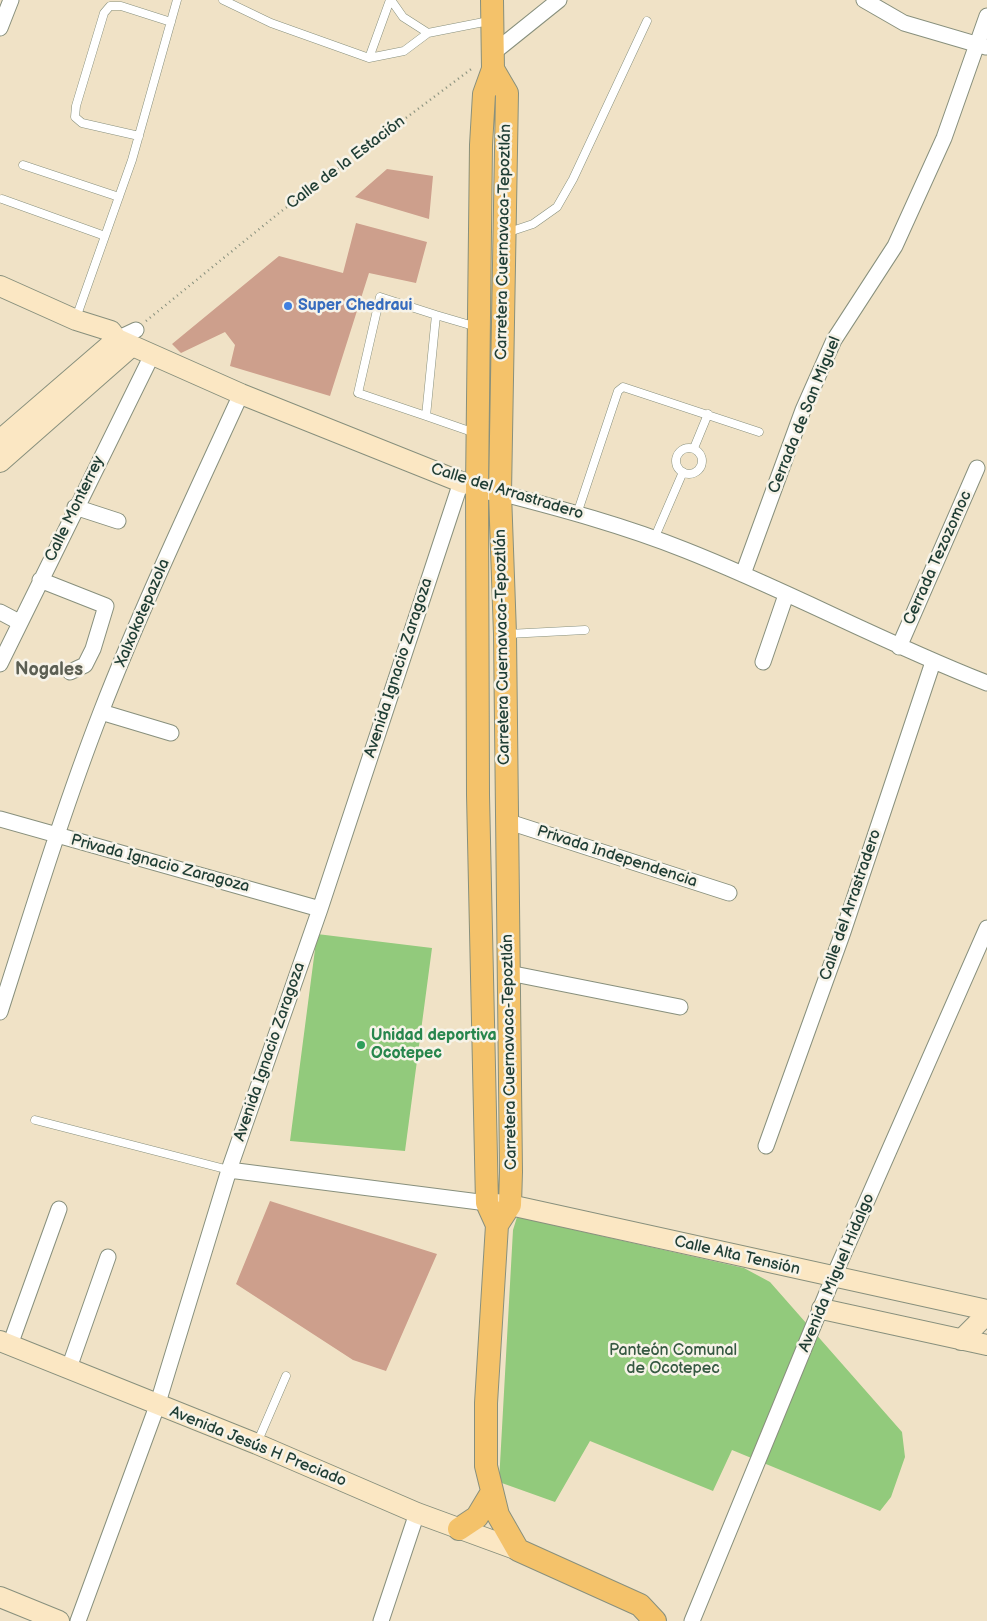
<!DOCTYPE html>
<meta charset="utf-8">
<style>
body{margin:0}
canvas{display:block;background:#f0e2c6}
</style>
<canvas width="987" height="1621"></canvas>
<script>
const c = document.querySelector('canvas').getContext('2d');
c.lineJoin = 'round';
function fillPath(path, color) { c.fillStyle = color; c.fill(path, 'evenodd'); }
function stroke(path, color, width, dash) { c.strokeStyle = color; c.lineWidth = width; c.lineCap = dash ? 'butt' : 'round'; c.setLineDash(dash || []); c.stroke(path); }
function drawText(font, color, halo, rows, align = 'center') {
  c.font = font + ' "Balsamiq Sans",sans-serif'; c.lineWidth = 5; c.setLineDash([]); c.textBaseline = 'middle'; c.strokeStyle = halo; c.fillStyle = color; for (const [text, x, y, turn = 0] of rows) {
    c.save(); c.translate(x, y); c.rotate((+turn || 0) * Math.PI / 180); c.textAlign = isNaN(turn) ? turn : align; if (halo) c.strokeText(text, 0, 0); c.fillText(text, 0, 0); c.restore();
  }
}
fillPath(new Path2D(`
 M317,934L432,948L405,1151L290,1141Z
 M517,1217L744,1268L770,1282L902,1432L905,1457L891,1497L880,1511L732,1450L713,1491L590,1441L555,1502L499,1482L513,1230Z`), '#92ca7c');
fillPath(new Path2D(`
 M387,169L433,176L429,219L355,197Z
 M356,223L427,242L416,283L369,273L330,396L230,366L235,345L225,332L181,353L172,344L279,256L343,273Z
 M270,1201L437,1254L386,1371L353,1360L236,1284Z`), '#cd9f8c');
const lane = new Path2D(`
 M223,0L271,23L369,58L390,0
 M391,0L403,17L428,33
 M369,58L404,51L428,33L489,21
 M139,136L82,123L75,117L76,106L104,13L110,6H121L171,22
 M23,165L119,197
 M2,199L105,236
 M506,233L533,224L557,207L573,179L647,21
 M76,318L132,160L177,0
 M426,416L358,393L380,297L436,315
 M475,433L426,416L436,315L477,327
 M676 461a13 13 0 1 1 26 0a13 13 0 1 1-26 0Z
 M694,448L708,414
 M577,514L618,391L623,387L759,432
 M654,539L683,472
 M508,634L585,630
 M35,1120L229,1170
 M257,1443L286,1376`);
const street = new Path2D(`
 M864,0L904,23L986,47
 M0,28L11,0
 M493,53L559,0
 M117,339L136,330
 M500,493C562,509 625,526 685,550C787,590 884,643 987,683
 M75,507L118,521
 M743,574L803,410L834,340L895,246L944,138L987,16
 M40,580L106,606L93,649L85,665L70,672
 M0,612L19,622
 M899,647L977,468
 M763,662L786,595
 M0,664L152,355
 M101,712L171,733
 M0,819L320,909
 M506,821L729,893
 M509,973L680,1007
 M0,1012C32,912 63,810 101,712C143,604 193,499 241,394
 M766,1146L843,932L933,662
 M229,1170L487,1203
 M10,1345L59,1209
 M69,1368L108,1257
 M78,1621L157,1406L229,1170L320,909L461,482
 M381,1621L417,1513
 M692,1621L833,1278L987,928`);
const secondary = new Path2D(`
 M0,286L76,320L111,331L117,339L241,394L461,482L491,490
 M0,440L117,339
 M0,462L132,346
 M493,1204L510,1205L987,1310
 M822,1309L987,1345
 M961,1340L987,1314
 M0,1341L257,1444L417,1513L518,1550
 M0,1597L59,1621`);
const primary = new Path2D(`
 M492,0L493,69L484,94L481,145L477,486L478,795L487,1203L497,1225
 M493,69L507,93L500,493L505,634L511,1172L510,1205L497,1225L486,1403V1466L498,1515L518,1550L640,1605L655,1621
 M459,1529L477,1517L492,1492`);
stroke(lane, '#88907d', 9);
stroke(street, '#88907d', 17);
stroke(secondary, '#88907d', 22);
stroke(primary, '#88907d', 24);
stroke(new Path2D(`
 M146,321L279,213L474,67`), '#88907d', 2.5, [1, 4]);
stroke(lane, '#fff', 8);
stroke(street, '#fff', 15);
stroke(secondary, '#fbe7c3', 20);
stroke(primary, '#f4c26a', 22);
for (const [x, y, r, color] of [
 [288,306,5,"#3f7fe0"],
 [361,1045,5,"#2e9e5b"]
]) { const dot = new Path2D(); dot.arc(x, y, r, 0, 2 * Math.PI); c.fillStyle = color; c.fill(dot); stroke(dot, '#f7f3e8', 2); }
drawText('16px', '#1f3d34', '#f7f3e8', [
 ["Calle de la Estación",346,163,-37],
 ["Carretera Cuernavaca-Tepoztlán",504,242,-89],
 ["Cerrada de San Miguel",805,415,-68],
 ["Calle del Arrastradero",507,492,17],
 ["Calle Monterrey",75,509,-64],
 ["Cerrada Tezozomoc",938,558,-66],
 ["Xalxokotepazola",143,613,-67],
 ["Carretera Cuernavaca-Tepoztlán",503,647,-91],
 ["Avenida Ignacio Zaragoza",399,668,-72],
 ["Privada Independencia",617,857,18],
 ["Privada Ignacio Zaragoza",160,864,15],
 ["Calle del Arrastradero",851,905,-71],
 ["Avenida Ignacio Zaragoza",270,1052,-71],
 ["Carretera Cuernavaca-Tepoztlán",510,1052,-91],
 ["Calle Alta Tensión",737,1256,13],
 ["Avenida Miguel Hidalgo",837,1273,-67],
 ["Avenida Jesús H Preciado",258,1447,22]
]);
drawText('bold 16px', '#366cbe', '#f7f3e8', [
 ["Super Chedraui",298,306]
], 'left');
drawText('bold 16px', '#27864d', '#f7f3e8', [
 ["Unidad deportiva",371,1036],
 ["Ocotepec",371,1054]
], 'left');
drawText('16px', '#365942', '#f7f3e8', [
 ["Panteón Comunal",673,1351],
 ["de Ocotepec",673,1369]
]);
drawText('bold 18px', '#5c5f53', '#f7f3e8', [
 ["Nogales",49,670]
]);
</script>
